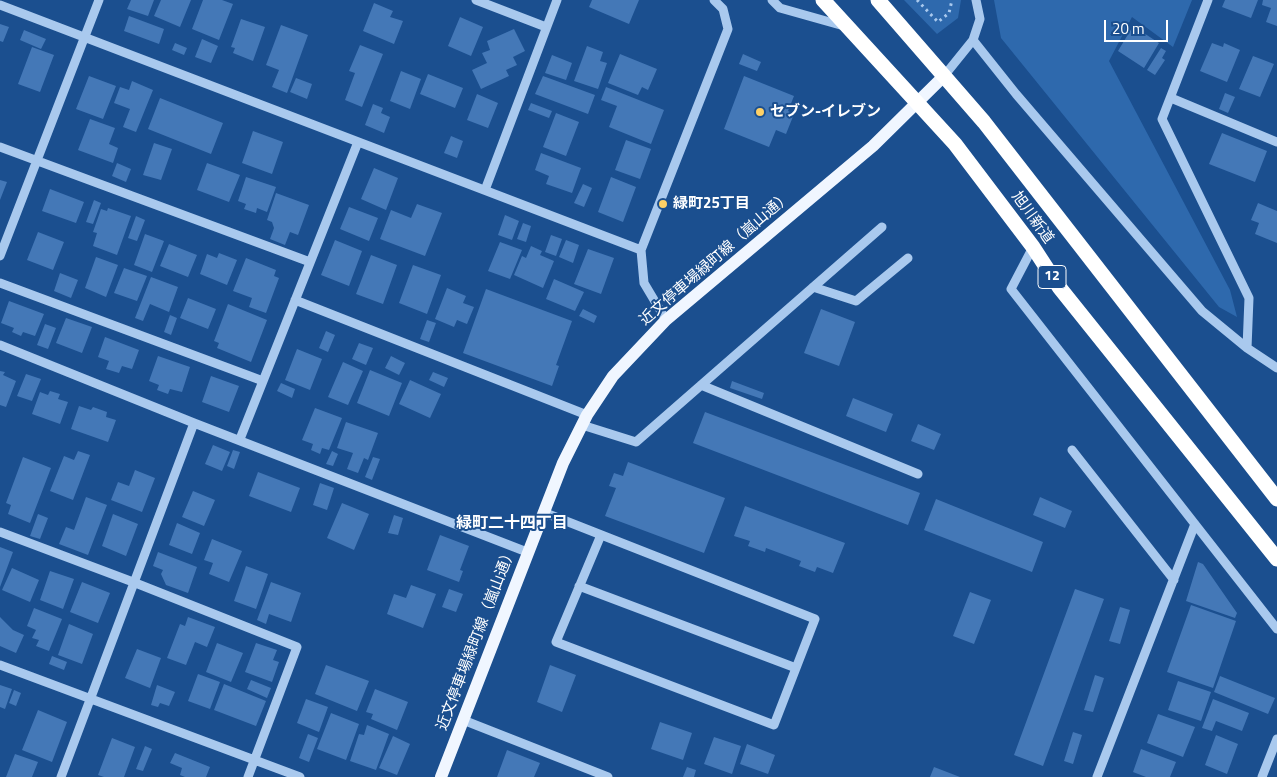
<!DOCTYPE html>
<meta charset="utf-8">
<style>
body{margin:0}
#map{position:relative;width:1277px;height:777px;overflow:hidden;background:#1b4f8f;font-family:"Titillium Web",sans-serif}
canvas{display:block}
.scale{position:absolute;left:1104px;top:20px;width:64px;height:22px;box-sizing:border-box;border:2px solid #fff;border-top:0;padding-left:6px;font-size:15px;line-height:18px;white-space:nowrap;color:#fff;-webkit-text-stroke:4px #1b4f8f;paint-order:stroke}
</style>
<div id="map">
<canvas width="1277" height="777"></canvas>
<div class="scale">20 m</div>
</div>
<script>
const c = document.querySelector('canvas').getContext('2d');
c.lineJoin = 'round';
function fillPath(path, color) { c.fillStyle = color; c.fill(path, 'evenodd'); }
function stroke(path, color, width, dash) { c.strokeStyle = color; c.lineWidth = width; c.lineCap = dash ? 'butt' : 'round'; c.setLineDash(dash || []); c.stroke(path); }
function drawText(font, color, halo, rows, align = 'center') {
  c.font = font + ' "Titillium Web","Noto Sans JP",sans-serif'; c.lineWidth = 4; c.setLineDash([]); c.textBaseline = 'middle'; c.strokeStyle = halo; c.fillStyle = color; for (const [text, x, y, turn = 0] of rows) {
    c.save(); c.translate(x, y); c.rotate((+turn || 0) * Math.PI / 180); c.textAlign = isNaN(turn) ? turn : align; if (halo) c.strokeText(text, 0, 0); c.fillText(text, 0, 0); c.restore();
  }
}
fillPath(new Path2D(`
 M904,0H961L958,18L937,34Z
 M994,0H1192L1173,47L1132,17L1109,61L1230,290L1237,317L1219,307L1001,38Z`), '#2e69ad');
fillPath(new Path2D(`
 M131,0H154L148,16L127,9Z
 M161,0H191L180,27L154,16Z
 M203,0H222L233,4L219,40L192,29Z
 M592,0H639L629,24L589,7Z
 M1225,0H1258L1251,18L1222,7Z
 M1263,0H1277V26L1266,22L1271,8L1262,5Z
 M374,3L393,11L390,17L403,21L394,44L363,31Z
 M129,16L164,29L159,44L124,31Z
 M460,17L483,27L471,56L448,46Z
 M241,19L265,27L253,61L233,53L235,48L231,47Z
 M0,24L9,27L3,42L0,41Z
 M281,25L308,35L287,93L272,87L279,70L266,65Z
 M1133,26L1159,43L1144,68L1118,51Z
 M514,29L525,51L513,57L517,65L506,70L509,76L481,89L472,70L487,63L482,53L490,50L487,41Z
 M24,30L46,39L41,49L20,40Z
 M202,39L218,46L211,63L195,57Z
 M175,43L187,48L184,55L172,50Z
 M1212,43L1223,47L1224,43L1240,50L1227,82L1200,71Z
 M360,45L383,54L362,107L345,100L355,73L349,71Z
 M587,46L603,52L600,61L607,63L598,89L574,81Z
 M32,47L54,55L40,92L18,84Z
 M1161,48L1166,51L1162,58L1165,60L1155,75L1147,70Z
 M620,54L657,69L648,90L642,87L638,95L608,83Z
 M743,54L761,62L757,71L739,64Z
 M552,55L572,63L566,80L545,73Z
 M1253,56L1274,64L1260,97L1239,89Z
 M401,71L421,79L410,109L390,101Z
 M428,74L463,88L455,108L420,94Z
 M89,76L116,86L103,119L76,109Z
 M543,76L595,95L588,114L535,94Z
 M744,76L794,96L788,111L794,114L786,134L776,130L769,147L724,129Z
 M296,78L312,84L307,99L290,92Z
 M132,81L153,90L136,132L123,127L130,109L114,103L120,87L129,90Z
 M606,87L664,110L651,144L609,127L617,106L601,100Z
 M1225,93L1235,97L1228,113L1219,109Z
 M477,94L498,103L488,128L467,120Z
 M160,98L223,123L211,154L148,129Z
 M531,103L552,111L549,118L528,110Z
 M373,104L383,108L381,113L390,117L384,133L365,125Z
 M556,113L579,122L566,156L543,147Z
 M90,119L115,128L109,144L118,148L113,163L78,150Z
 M253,131L283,142L272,174L242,163Z
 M1222,133L1267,151L1255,182L1209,164Z
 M451,136L463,141L457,158L444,153Z
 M626,140L651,149L640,179L615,170Z
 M154,143L172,149L161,180L143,175Z
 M541,153L581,168L572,193L546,184L549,176L535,170Z
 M117,163L131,169L126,182L112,176Z
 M207,163L240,175L229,202L197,190Z
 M374,168L398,178L386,210L361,199Z
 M246,177L276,187L267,212L257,208L256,213L244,209L246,204L238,201Z
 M611,177L636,187L623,222L598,212Z
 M0,180L7,182L0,200Z
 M583,184L592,188L584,207L574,203Z
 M50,189L84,202L76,223L42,211Z
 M276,193L309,205L298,235L290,232L285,245L270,239L274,228L272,222L267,220Z
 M94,200L101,203L93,224L86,222Z
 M1258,203L1277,211V243L1255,234L1259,223L1251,220Z
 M417,204L442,213L425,256L380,239L391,210L411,218Z
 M349,207L378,218L369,241L340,229Z
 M108,208L131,216L117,255L93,246L97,233L93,232L101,209L107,211Z
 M505,215L519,221L512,240L498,235Z
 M136,216L145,220L137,241L128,238Z
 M523,223L531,226L526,242L517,239Z
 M38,232L64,242L53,270L27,260Z
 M145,234L164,241L152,272L134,265Z
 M551,235L562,239L556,256L545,252Z
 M335,240L362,251L349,286L321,275Z
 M566,240L579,245L573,263L559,257Z
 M500,242L522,250L510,279L488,271Z
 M169,244L197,255L188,277L160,266Z
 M531,246L542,251L540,255L554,261L543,288L514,275L522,256L526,258Z
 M588,249L614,258L601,294L574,284Z
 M219,253L237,260L227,285L200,274L207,254L217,258Z
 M371,255L397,265L383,304L356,294Z
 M96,257L118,265L106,297L85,288Z
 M246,258L276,270L274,276L279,278L266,313L249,307L252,298L233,291Z
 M413,265L441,275L427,314L399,303Z
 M124,268L147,276L137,301L114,293Z
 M60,273L78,280L71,298L54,291Z
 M151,277L178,287L169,312L150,304L143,321L135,318Z
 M554,279L584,292L575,311L546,299Z
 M447,288L466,296L463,303L474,307L467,324L457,320L454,327L435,319Z
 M486,289L572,321L556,365L559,366L552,386L463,353Z
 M188,298L216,309L208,329L180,318Z
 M9,301L44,314L35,336L23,332L21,336L12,332L14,328L1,323Z
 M228,304L267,320L251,362L217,348L219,343L214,341Z
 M583,309L597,316L594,323L579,316Z
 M821,309L855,322L839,366L804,353Z
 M170,315L177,318L171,335L164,332Z
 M66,318L92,327L82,353L56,343Z
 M427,320L436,323L429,342L420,339Z
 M45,324L56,328L48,349L37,345Z
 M326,331L335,335L328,352L319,348Z
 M105,337L139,350L132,369L122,366L119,373L106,369L109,361L98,357Z
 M359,343L373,348L366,365L352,359Z
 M297,349L322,359L310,390L285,380Z
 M158,356L190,367L182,392L170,389L168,394L157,390L159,385L149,381Z
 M391,356L405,363L399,375L385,368Z
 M343,362L363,371L348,405L328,397Z
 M370,370L402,383L389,416L357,403Z
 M0,371L5,372L3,375L16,381L6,407L0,405Z
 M433,372L448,378L444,387L429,380Z
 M26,374L41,379L32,401L17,396Z
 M211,376L239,386L229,412L202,402Z
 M410,380L441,394L430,418L399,404Z
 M732,381L764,393L762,399L730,388Z
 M281,383L295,389L292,398L277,391Z
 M50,391L60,394L58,399L68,402L60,424L32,414L40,392L48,395Z
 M853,398L893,414L886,432L846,416Z
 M79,406L91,410L93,407L107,412L106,417L116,420L108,442L71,429Z
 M315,408L342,418L329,450L322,448L320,454L311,450L313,444L302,440Z
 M705,412L920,493L908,525L693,443Z
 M346,422L378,433L368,460L364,458L358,473L347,469L353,453L337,448Z
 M918,424L941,434L934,450L911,441Z
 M213,445L230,452L222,471L205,464Z
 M233,450L240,452L234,469L227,466Z
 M78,451L90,455L73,500L50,491L64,456L74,460Z
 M332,451L338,454L333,466L326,464Z
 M23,457L51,468L30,523L8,514L11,505L6,503Z
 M373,457L380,459L372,480L365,477Z
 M628,462L725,498L704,553L605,516L616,488L609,486L614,473L623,476Z
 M135,470L155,478L142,512L111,500L118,482L129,486Z
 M258,472L300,488L291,512L249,496Z
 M320,483L334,488L327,510L313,505Z
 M193,491L215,500L204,526L182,517Z
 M86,497L107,505L88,555L59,544L66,527L74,530Z
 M1040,497L1072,511L1065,528L1033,515Z
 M936,499L1043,542L1032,572L924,530Z
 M342,503L369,514L354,550L327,538Z
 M745,506L845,543L833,573L817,567L815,572L799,566L801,561L766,548L765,552L748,546L750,541L734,536Z
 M38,514L48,518L40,539L30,536Z
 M113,514L138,524L126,556L102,546Z
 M394,515L403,518L398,535L388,533Z
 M177,523L200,533L192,554L169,545Z
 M440,535L469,546L460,570L463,571L459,582L427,570Z
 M212,539L242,551L229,582L209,574L213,563L204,560Z
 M0,547L13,552L0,587Z
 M158,552L197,567L188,593L166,585L161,574L163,570L153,566Z
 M1198,562L1203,564L1237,613L1235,618L1186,601Z
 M246,566L268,574L256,609L234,601Z
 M12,568L39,580L30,602L2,590Z
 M50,571L74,579L63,609L40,600Z
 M82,582L110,593L98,623L70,612Z
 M271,582L301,593L291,622L269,614L266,624L257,620Z
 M411,585L436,594L423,628L387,614L394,594L406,598Z
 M449,589L463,594L456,612L442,607Z
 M1075,589L1104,599L1043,766L1014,755Z
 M970,592L991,600L974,644L953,636Z
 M1191,605L1236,621L1213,688L1167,672Z
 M1120,607L1130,610L1120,644L1109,641Z
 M34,608L62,619L49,651L36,646L39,640L32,638L36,630L27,626Z
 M0,617L13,630L24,635L16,653L0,646Z
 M188,617L215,627L207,647L195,642L186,665L167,658L180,624L185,626Z
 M69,624L93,634L82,664L58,655Z
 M217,643L243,653L231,682L206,672Z
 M256,643L277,650L273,660L279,662L272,682L245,672Z
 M137,649L161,658L150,688L125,678Z
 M52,656L67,662L64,670L49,664Z
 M326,665L369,681L357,711L315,694Z
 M550,665L576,675L562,712L537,702Z
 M198,674L220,682L210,709L188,701Z
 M1095,675L1104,678L1093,712L1084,710Z
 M1220,676L1275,698L1268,714L1214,692Z
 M251,680L271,688L267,698L247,689Z
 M1178,681L1211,692L1201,721L1168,710Z
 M224,684L266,701L256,726L214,710Z
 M0,685L12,689L5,709L0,707Z
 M157,685L175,692L169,706L160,703L158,707L151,705Z
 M375,689L408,702L397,730L371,719L373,714L366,712Z
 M14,690L21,693L16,706L9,703Z
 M306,699L328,707L319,732L297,723Z
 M1213,699L1249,713L1242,731L1216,721L1212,731L1202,728Z
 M38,710L67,722L52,762L22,750Z
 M331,713L359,724L346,760L317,749Z
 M1158,714L1195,727L1183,757L1147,743Z
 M660,722L692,733L683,760L651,749Z
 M367,725L389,734L376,770L350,761L359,734L364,735Z
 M1073,732L1082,735L1073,764L1064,761Z
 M308,734L318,738L309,762L299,758Z
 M1216,735L1238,744L1227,774L1205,765Z
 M393,736L410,744L397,775L379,768Z
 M714,737L741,746L732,774L704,764Z
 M112,738L135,747L124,777H104L98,775Z
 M747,744L775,755L768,774L740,764Z
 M145,746L152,749L143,771L136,769Z
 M1141,749L1176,762L1170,777H1146L1133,772Z
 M507,750L540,763L534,777H497Z
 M175,753L210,767L206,777H185L180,775L182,768L170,763Z
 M15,754L38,762L32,777H6Z
 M687,767L696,770L694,777H683Z
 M934,767L960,777H930Z`), '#4478b7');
stroke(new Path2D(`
 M917,0L938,22L949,13L952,0`), '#a9c9ee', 3, [2.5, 4]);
stroke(new Path2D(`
 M476,0L546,27
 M772,0L780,8L844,26
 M1208,0L1162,119L1249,298L1247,348
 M0,5L641,250
 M973,40L1016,94L1202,311L1247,348L1277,368
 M944,76L973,40L980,19L976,0
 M1171,98L1277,142
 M0,147L310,262
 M485,190L557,0
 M1033,247L1011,289L1277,629
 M0,256L99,0
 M0,283L263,381
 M813,287L856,301L908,258
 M295,300L587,415
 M666,320L644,283L641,250L728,29L723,9L714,0
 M0,345L194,423L527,552
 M701,385L918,474
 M582,425L636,442L882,227
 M240,439L358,142
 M1072,450L1174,580
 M543,512L815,619L774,725L556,642L601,535
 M0,532L133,582L297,647L248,777
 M579,586L796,668
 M0,665L300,777
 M463,720L608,777
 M61,777L194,423
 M1097,777L1195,524
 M1262,777L1277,739`), '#a9c9ee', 9);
stroke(new Path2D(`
 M441,777L563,463L587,415L613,376L666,320L873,146L944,76`), '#f0f6ff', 12);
stroke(new Path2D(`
 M823,0L955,144L1033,247L1059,287L1277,559
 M878,0L984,122L1277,499`), '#fff', 15);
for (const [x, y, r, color] of [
 [760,112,5,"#ffd166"],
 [663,204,5,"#ffd166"]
]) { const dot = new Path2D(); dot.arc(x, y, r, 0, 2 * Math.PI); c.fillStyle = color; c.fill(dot); stroke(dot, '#1b4f8f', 2); }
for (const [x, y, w] of [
 [1052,277,28]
]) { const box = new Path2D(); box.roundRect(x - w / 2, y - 11.5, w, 23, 4); c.fillStyle = '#1b4f8f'; c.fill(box); stroke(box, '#fff', 1); }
drawText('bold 14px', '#fff', null, [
 ["12",1052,277]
]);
drawText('bold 15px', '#fff', '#1b4f8f', [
 ["セブン-イレブン",770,112],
 ["緑町25丁目",673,204]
], 'left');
drawText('15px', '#fff', '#1b4f8f', [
 ["旭川新道",1032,218,54],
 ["近文停車場緑町線（嵐山通）",716,259,-41],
 ["近文停車場緑町線（嵐山通）",477,639,-69]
]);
drawText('bold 16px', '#fff', '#1b4f8f', [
 ["緑町二十四丁目",512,524]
]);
</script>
